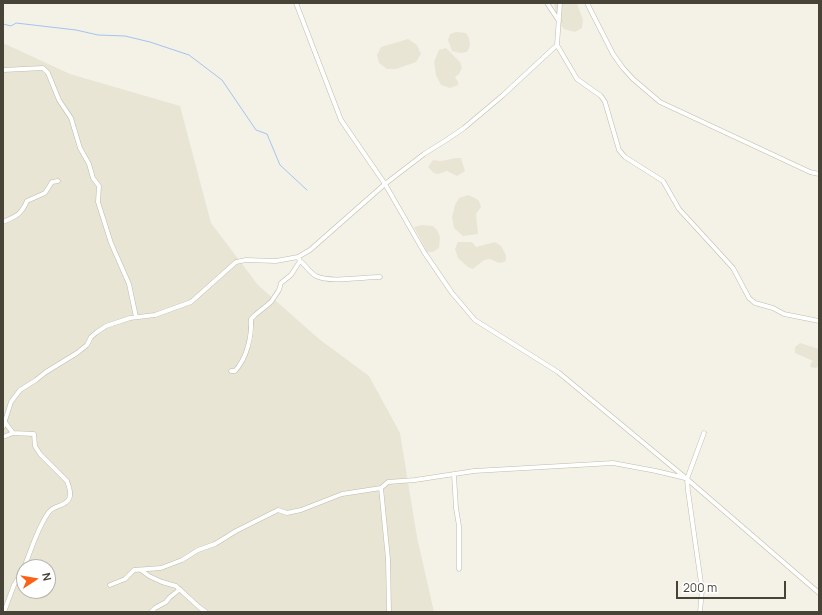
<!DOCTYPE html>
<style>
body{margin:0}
#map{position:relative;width:822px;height:615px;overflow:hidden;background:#f4f2e7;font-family:Manrope,sans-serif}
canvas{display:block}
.frame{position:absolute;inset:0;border:4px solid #474336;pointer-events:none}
.north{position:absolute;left:16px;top:559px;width:40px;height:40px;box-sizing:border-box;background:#fff;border:1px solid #b5b4af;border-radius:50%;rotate:78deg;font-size:11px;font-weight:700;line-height:16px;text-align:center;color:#474336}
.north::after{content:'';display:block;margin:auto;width:14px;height:18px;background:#fc6116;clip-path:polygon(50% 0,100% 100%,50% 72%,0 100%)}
.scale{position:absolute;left:676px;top:581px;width:110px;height:18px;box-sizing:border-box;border:2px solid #474336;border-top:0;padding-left:5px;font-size:12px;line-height:14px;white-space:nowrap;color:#474336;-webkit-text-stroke:3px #fff;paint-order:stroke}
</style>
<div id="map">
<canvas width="822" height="615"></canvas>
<div class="frame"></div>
<div class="north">N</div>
<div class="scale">200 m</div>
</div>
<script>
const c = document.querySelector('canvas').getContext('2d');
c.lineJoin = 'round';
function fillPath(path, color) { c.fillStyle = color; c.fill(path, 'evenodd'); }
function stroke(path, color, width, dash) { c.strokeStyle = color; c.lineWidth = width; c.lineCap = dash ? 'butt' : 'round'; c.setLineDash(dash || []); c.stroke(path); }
fillPath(new Path2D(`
 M554,3H577L583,20L582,28L575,32L564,29L558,22Z
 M456,32L466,33L469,38L470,46L467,52L460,53L452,51L448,40L450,34Z
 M408,39L417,45L421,54L416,62L396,69H387L379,63L377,55L381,47Z
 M3,43L70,74L180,106L211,223L258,285L319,339L369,376L400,433L417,537L434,612H3ZM24,567H48V591H24Z
 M446,48L460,62L462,68L459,74L455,77L458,82V85L450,88L441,85L436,75L434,62L439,50Z
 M456,158H461L465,171L457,176L447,171L438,174L434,173L428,167L433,160L441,161Z
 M468,195L475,198L479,201L481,207L476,214L478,234L463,236L454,228L452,217L455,205L459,198Z
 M422,225L433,226L437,230L440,237L439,248L433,252H427L414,227Z
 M458,242H472L476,247L495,242L501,246L506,255V259L505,262L499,263L490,259L484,260L473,269L468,267L458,258L455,249Z
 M800,343L819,349V366L816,368L810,367L811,363L813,361L795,353V347Z`), '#e8e5d5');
stroke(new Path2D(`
 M3,24L11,26L16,23L76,30L98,35L125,36L150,42L189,55L222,80L256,130L267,134L280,165L307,190`), '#a3c3f1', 1);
const minor = new Path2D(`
 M296,3L341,120L385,184L424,252L452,293L475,320L558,372L687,479L819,593
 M547,3L559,21
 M587,3L613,54L623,68L633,79L660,102L810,172L819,174
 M557,45L577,79L601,96L605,102L619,150L625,157L663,181L679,209L733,268L749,298L755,303L773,308L784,314L819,321
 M3,70L43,68L48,73L59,100L71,118L80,148L89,164L93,178L99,186L98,202L111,243L129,284L136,317
 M3,222C16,216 21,215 27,201L45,193L52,182L58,181
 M300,261C306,265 309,272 316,276C329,283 364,277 380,277
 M231,371H235C247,358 252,336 251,319L255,315L271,302L279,290L281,283L291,275L300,261L298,257
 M4,421L13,433L34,434L35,446L40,454L67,481C69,486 72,494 69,499C65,507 53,505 49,512C37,528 32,549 24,567
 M3,427L11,402L20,390L36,380L46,372L77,353L87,345L91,337L97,332L106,326L130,318L155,315L191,302L236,262L246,260L276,261L298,257L310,250L385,184L424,154L448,139L464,128L502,96L557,45L560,3
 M3,437L13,433
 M454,475L456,508L459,526V569
 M141,570L149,576L162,582L176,586L199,607L206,612
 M110,585L125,579L134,570L161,568L182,560L198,550L215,544L236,531L278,510L287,513L301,510L342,494L381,488
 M4,612L14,585L24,568
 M151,612L155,608L166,602L169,598L180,589
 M389,612L388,559L381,488L388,482L415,480L474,471L613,463L656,471L685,478
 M700,612L702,590L688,491L687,479L704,433`);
stroke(minor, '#bfbcaa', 5);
stroke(minor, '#fff', 4);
</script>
